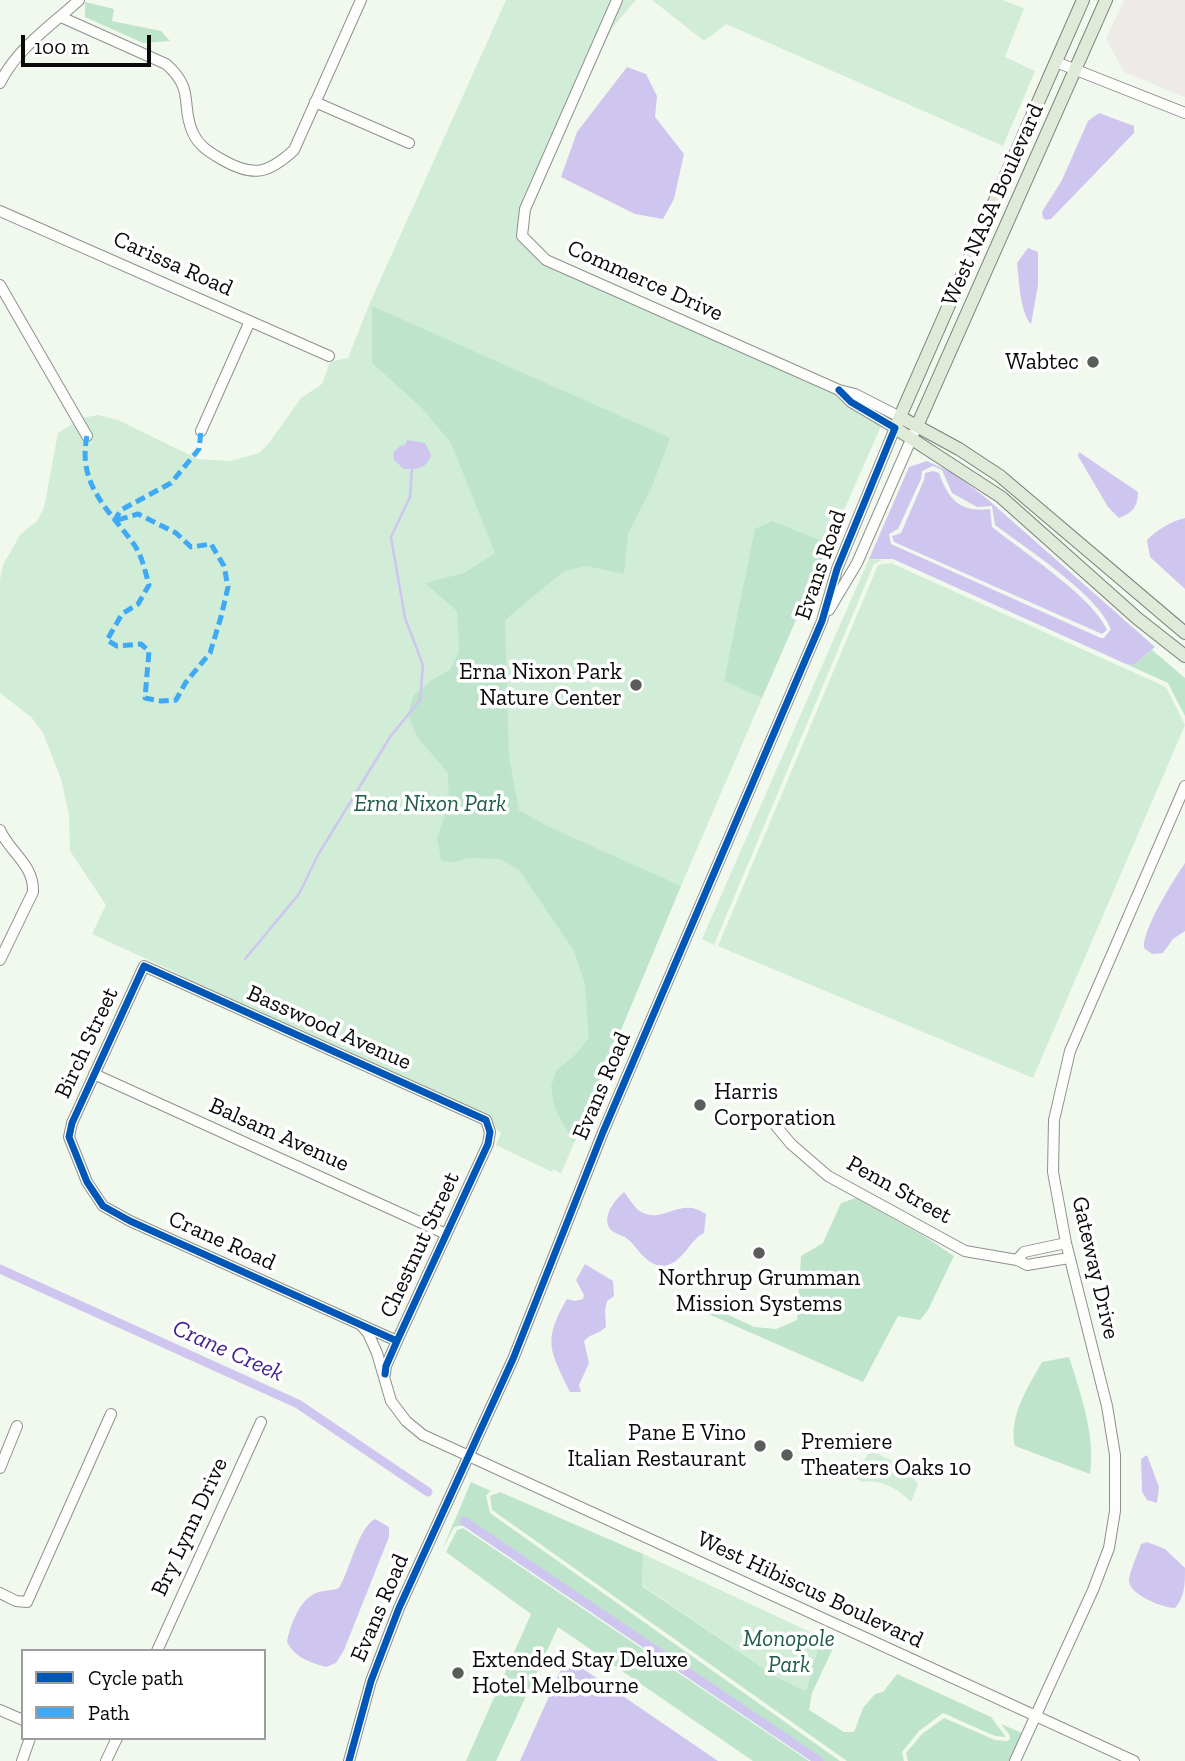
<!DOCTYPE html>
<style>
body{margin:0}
#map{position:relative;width:1185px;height:1761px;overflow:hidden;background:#f1f8ee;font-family:"Zilla Slab",serif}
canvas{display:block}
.legend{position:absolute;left:21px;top:1649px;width:245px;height:91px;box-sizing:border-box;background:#fff;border:2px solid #9d9d9d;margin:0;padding:9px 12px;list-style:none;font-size:21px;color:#0a0a0a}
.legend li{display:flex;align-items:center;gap:14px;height:35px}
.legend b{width:35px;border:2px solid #9d9d9d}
.scale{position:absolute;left:21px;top:35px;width:130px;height:32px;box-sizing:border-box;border:4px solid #0a0a0a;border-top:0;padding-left:9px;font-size:21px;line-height:24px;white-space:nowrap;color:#0a0a0a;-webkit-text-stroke:5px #fff;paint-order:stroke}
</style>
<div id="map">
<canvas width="1185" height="1761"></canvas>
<ul class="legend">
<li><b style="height:9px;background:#0057b8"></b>Cycle path</li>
<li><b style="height:9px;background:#3fa9f5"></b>Path</li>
</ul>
<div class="scale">100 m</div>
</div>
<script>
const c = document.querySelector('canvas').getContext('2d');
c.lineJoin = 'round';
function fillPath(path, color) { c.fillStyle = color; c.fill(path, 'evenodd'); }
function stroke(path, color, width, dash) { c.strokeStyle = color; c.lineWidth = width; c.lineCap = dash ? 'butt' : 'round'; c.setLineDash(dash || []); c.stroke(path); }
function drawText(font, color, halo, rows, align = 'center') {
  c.font = font + ' "Zilla Slab",serif'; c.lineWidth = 7; c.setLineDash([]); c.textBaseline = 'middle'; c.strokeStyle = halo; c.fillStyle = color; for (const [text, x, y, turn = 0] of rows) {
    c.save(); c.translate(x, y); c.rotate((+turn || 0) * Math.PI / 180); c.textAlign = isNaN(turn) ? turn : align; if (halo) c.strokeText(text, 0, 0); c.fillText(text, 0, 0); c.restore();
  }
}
fillPath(new Path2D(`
 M1124,0H1185V97L1124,72L1106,39Z`), '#edeae7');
fillPath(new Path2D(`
 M506,0H613L521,207L519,240L544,265L833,393L843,402L882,424L829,544L821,541L753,694L762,698L681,886L672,882L568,1132L574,1143L561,1174L554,1169L552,1172L496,1145L501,1133L495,1128L185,979L175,972L92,934L106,905L70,851L69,815L61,779L43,733L32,718L0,693V580L3,565L20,535L37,521L44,508L58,433L74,423L86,443L93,437L82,418L98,415L118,420L198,459L231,461L259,453L269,443L301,398L322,384L330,362L348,358L369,305Z
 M622,0H636L612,28L585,84Z
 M652,0H1002L1024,8L1005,57L1035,71L1003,146L726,24L704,41Z
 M869,559L882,560L874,564L714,945L702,939Z
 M891,563L1166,687L1185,725L1033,1078L718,946L878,565Z
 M873,1452L891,1460L897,1471L915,1479L918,1485L911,1502C898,1489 880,1478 863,1482L856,1479L867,1455Z
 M643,1554L821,1637L806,1691L775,1676L642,1585Z`), '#d1edd8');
fillPath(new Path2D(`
 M85,2L114,9L112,21L161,31L170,41L143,43L85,17Z
 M372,306L670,438L651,489L628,534L624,574L587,566L564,571L505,620L509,757L519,810L547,826L681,886L574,1143L555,1109L551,1087L556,1071L576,1054L589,1038L585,984L574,951L520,871L501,859L468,858L452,863L441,860L437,838L449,804L448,773L418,738L408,716L413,696L432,680L450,670L459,651L457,611L425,583L464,573L495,553L451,443L421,407L372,363Z
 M772,521L829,544L762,698L724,681L755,529Z
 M1152,650L1185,678V716L1168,683L1126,664L1134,665Z
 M856,1198L924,1236L954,1256L928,1310L920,1320L898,1316L863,1382L706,1313L720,1311L754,1327L776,1329L797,1320L801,1256L823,1243L841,1203Z
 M1069,1357C1080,1392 1096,1436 1090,1474L1015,1446C1008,1417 1028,1387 1042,1362Z
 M471,1482L491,1491L486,1495L490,1513L840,1761H816L465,1525L454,1527L442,1550Z
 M500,1492L643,1554L642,1586L775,1676L806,1691L821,1637L835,1644L812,1693L809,1710L844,1732H854L863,1708L875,1694L883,1692L897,1674L991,1717L1006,1737L995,1736L943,1713L919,1731L902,1752L904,1761H847L492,1510L490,1496Z
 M463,1528L809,1761H753L558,1627L496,1761H466L531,1614L446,1552L457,1530Z
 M944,1718L995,1740L1007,1741L1010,1739L1009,1734L1001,1724L1022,1733L1010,1761H908L906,1753L922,1734Z`), '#bfe4cc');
fillPath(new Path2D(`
 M627,67L646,74L657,96L655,117L684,154L674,199L663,219L635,214L561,177L577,132Z
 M1099,113L1134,126V133L1051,219L1046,220L1043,218L1042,212L1062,180L1088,121Z
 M1028,248L1038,252V285L1031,324C1020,313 1019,279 1017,263Z
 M407,440L425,443L431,455C426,470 417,469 404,469L394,460L393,453L400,446L405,445Z
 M1079,452L1138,492C1138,506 1133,513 1119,518L1108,507L1078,456Z
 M927,461L953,473L985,497L1155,647L1134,665L1126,664L893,559H869L909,467ZM933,466L942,470L952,493L977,507L992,506L995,525C1027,549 1097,594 1111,629L1104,638H1101L891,544L889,534L898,529L921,479L922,471Z
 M933,471L939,473C948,499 960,513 990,509L992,527C1022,551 1093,597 1107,630L1102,634L894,542L892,536L901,533L924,480L925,473Z
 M1185,518V589L1150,557L1147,540C1157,530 1171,521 1185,518Z
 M1185,863V931L1173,939L1163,953L1152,954L1144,948C1142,930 1174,879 1185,863Z
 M624,1192C629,1198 633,1205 638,1210C664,1227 678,1195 706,1214L704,1233C689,1240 683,1264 663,1266C658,1266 651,1263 648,1260C639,1254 634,1243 625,1237C618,1234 610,1232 608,1225C604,1213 616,1199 624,1192Z
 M585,1264L613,1281L614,1296L607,1301L605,1311L606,1327C599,1334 590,1334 584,1341L589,1363L579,1385L581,1392H570C550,1351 542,1341 567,1299L575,1301L583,1299L584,1295L576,1280Z
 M1147,1455L1159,1487L1157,1503L1147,1500L1142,1492L1141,1459Z
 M375,1519L389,1527V1537L344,1650L336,1663L326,1667C310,1662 295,1658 287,1642C290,1626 299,1600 316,1593C323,1590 331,1591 339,1588C350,1570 358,1528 375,1519Z
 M1147,1542L1165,1549L1185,1568C1185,1584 1185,1597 1175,1608C1163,1608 1130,1595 1129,1581C1129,1573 1138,1553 1141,1544Z
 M573,1662L718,1761H520L563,1665Z`), '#cfc6f0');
stroke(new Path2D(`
 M245,959L299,894L318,855L390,737L420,700L423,665L405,618L391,537L410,497L412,469`), '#cfc6f0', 2.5);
stroke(new Path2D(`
 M0,1269L298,1404L428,1492
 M464,1521L819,1761`), '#cfc6f0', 9);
const minor = new Path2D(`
 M617,0L525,209L522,236L546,260L839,390L855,394L900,417
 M61,17L166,64C196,90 180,106 193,133C199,146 209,152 221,159C252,177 267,175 294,150L361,0
 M1056,62L1185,113
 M0,83C17,48 51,26 79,0
 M315,102L409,143
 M0,211L329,356
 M0,285L87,436
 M201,431L250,321
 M829,610L857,563L917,426
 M0,830C10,853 34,864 33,892L0,960
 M94,1074L446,1234
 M776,1126L791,1144L828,1176L965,1251L1017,1260L1027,1265L1069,1258
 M1017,1260L1024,1252L1066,1243
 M362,1326L368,1333L377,1353L391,1401L406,1421L423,1435L1134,1761
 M385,1374L386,1366L397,1341L488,1144L490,1132L486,1120L144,966L72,1123L69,1137L87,1182L103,1206L130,1221L397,1341
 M0,1468L17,1426
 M0,1593L16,1601L27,1602L111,1414
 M157,1651L261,1422
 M0,1710L23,1720
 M22,1761L30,1738
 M106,1761L117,1738
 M349,1761L371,1681L399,1608L513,1359L603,1132L822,621L837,569L895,428L851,402L839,390
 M1015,1761L1093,1590L1109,1548L1115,1511V1455L1107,1406L1066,1243L1053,1172L1054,1120L1070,1051L1185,786`);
const major = new Path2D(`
 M1083,0L895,428L1001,497L1138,619L1185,656
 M900,417L959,449L1000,476L1185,633
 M917,426L1106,0`);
stroke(minor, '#8e918d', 12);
stroke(major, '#7b7e7a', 14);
stroke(minor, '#fdfefc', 10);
stroke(major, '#dfead9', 12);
stroke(new Path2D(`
 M87,436C77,484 108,509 133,543C142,555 145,571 149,585L138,604L122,614L107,640L117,646L141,644L149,651L145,698L161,701L176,700L186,682L210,653L221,617L228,587L224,566L211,544L191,547L176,533L138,514L114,521
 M114,521L121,510L171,483L199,449L201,431`), '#3fa9f5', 5, [10, 5]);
stroke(new Path2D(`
 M385,1374L386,1366L397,1341L488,1144L490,1132L486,1120L144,966L72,1123L69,1137L87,1182L103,1206L130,1221L397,1341
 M349,1761L371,1681L399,1608L513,1359L603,1132L822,621L837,569L895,428L851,402L839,390`), '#0057b8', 7);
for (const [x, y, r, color] of [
 [1093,362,7,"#5b5d5a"],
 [636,685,7,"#5b5d5a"],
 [700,1105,7,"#5b5d5a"],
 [759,1253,7,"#5b5d5a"],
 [760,1446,7,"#5b5d5a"],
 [787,1455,7,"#5b5d5a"],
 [458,1673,7,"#5b5d5a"]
]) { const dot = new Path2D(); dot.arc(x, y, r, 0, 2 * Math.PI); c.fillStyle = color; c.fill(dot); stroke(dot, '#fff', 2.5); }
drawText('23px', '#0a0a0a', '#fff', [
 ["West NASA Boulevard",993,205,-66],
 ["Carissa Road",173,264,24],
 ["Commerce Drive",645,281,24],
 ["Evans Road",821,565,-71],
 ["Basswood Avenue",329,1028,24],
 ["Birch Street",87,1043,-65],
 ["Evans Road",602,1086,-67],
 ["Balsam Avenue",279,1135,24],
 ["Penn Street",899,1190,29],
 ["Crane Road",222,1241,24],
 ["Chestnut Street",420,1245,-65],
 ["Gateway Drive",1095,1268,77],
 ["Bry Lynn Drive",190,1527,-65],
 ["West Hibiscus Boulevard",810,1590,25],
 ["Evans Road",380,1608,-67]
]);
drawText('23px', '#0a0a0a', '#fff', [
 ["Wabtec",1079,362],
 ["Erna Nixon Park",622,672],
 ["Nature Center",622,698],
 ["Harris",714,1092,"left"],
 ["Corporation",714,1118,"left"],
 ["Northrup Grumman",759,1278,"center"],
 ["Mission Systems",759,1304,"center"],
 ["Pane E Vino",746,1433],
 ["Italian Restaurant",746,1459],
 ["Premiere",801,1442,"left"],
 ["Theaters Oaks 10",801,1468,"left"],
 ["Extended Stay Deluxe",472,1660,"left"],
 ["Hotel Melbourne",472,1686,"left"]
], 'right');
drawText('italic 23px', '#205c47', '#fff', [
 ["Erna Nixon Park",430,804],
 ["Monopole",789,1639],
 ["Park",789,1665]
]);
drawText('italic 24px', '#401e91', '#fff', [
 ["Crane Creek",228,1351,24]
]);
</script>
